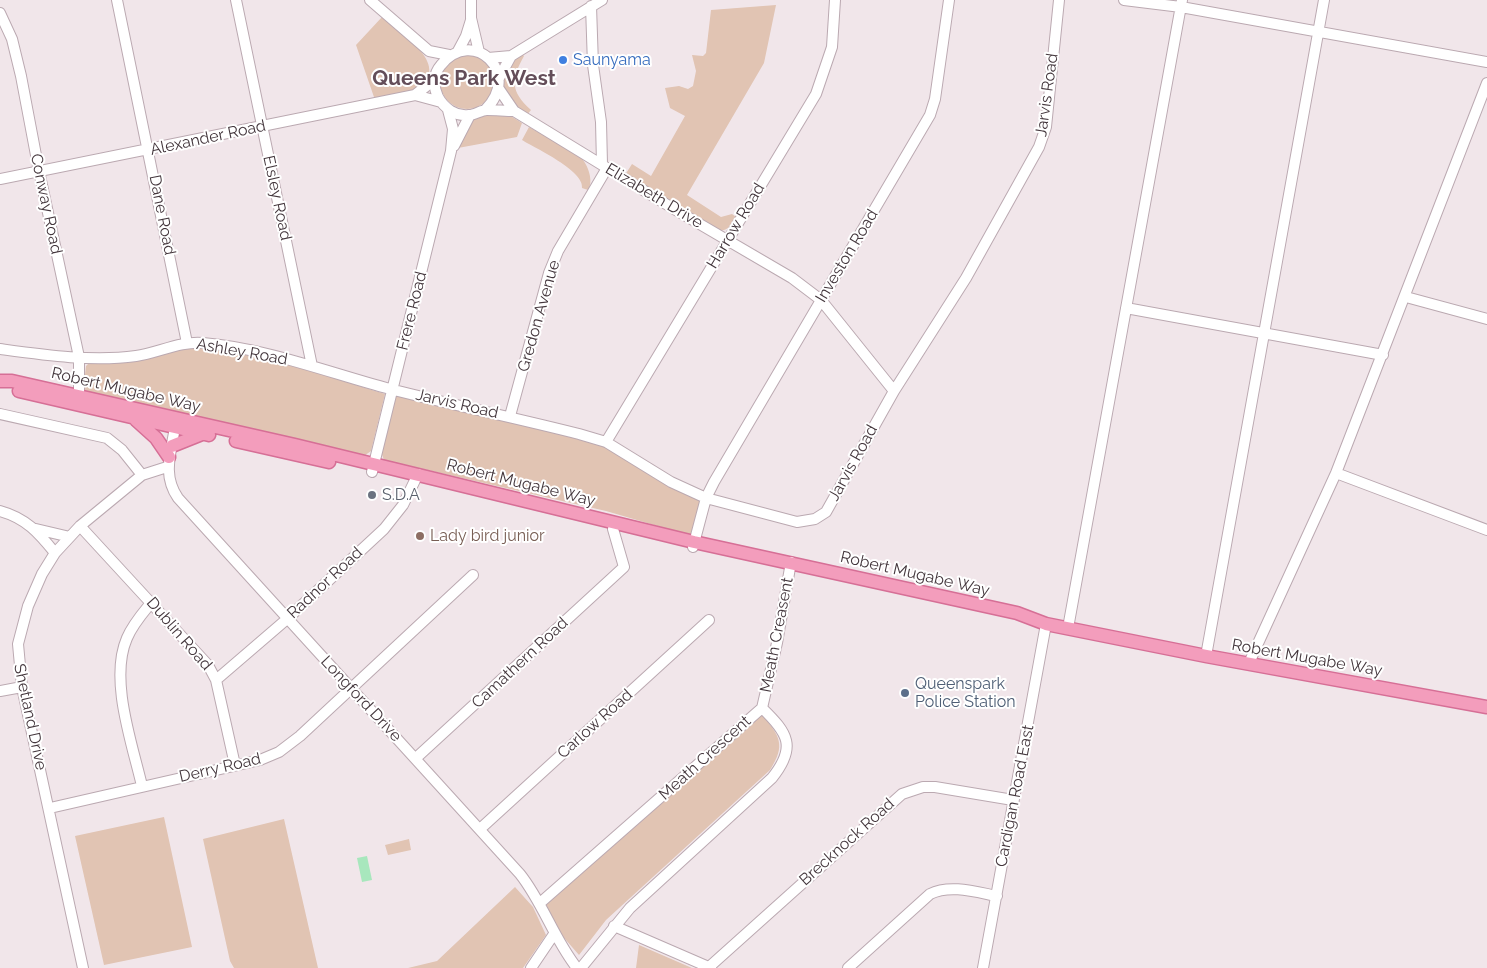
<!DOCTYPE html>
<style>
body{margin:0}
canvas{display:block;background:#f1e6ea}
</style>
<canvas width="1487" height="968"></canvas>
<script>
const c = document.querySelector('canvas').getContext('2d');
c.lineJoin = 'round';
function fillPath(path, color) { c.fillStyle = color; c.fill(path, 'evenodd'); }
function stroke(path, color, width, dash) { c.strokeStyle = color; c.lineWidth = width; c.lineCap = dash ? 'butt' : 'round'; c.setLineDash(dash || []); c.stroke(path); }
function drawText(font, color, halo, rows, align = 'center') {
  c.font = font + ' Raleway,sans-serif'; c.lineWidth = 4; c.setLineDash([]); c.textBaseline = 'middle'; c.strokeStyle = halo; c.fillStyle = color; for (const [text, x, y, turn = 0] of rows) {
    c.save(); c.translate(x, y); c.rotate((+turn || 0) * Math.PI / 180); c.textAlign = isNaN(turn) ? turn : align; if (halo) c.strokeText(text, 0, 0); c.fillText(text, 0, 0); c.restore();
  }
}
fillPath(new Path2D(`
 M776,5L764,63L687,195L721,217L732,214L736,217C730,226 728,232 716,230L625,175L632,164L651,176L685,116L670,108L665,88L679,86L688,89L693,86L696,71L692,55L703,56L706,53L711,10Z
 M382,17C401,33 457,68 413,91C403,97 387,97 375,100L356,45Z
 M522,54L524,56C511,79 510,91 531,110L527,115C500,99 493,73 522,54Z
 M440 82a27 27 0 1 1 54 0a27 27 0 1 1-54 0Z
 M487,114L509,115L522,123L517,137L458,148L473,120Z
 M529,127C542,135 571,148 581,158C588,164 594,182 588,190L582,188C585,171 535,148 522,140Z
 M189,347C256,352 321,374 385,394L371,451L364,456L83,391L86,366L91,361L127,363Z
 M395,395L605,445L701,501L692,536L606,511L384,460L381,452Z
 M762,715C780,736 786,745 770,770L606,920L579,955L558,931L546,904Z
 M164,817L192,947L104,965L75,836Z
 M284,819L318,968H234L230,961L203,839Z
 M409,839L411,850L388,855L385,845Z
 M515,887L533,907L546,935L523,968H408L437,961Z
 M639,945L692,968H636Z`), '#e1c4b3');
fillPath(new Path2D(`
 M367,856L372,880L362,882L357,858Z`), '#a8e7bd');
const minor = new Path2D(`
 M117,0L187,343
 M236,0L312,366
 M370,0L429,51L449,55
 M471,0V18L479,52
 M1124,0L1181,7L1487,62
 M591,6L593,65L601,122L602,164
 M0,13L12,39L21,76L39,171L79,357V396
 M458,51L466,36L471,20
 M488,58L511,56L602,0
 M499,78L511,56
 M499,89L514,111L674,209L792,278L821,300L894,391
 M415,95L434,80
 M485,110C523,73 473,26 441,65C433,74 433,86 438,97C444,108 456,117 469,115C475,115 481,110 487,110C496,110 505,111 514,111
 M454,146L470,115
 M0,179L415,95L441,102
 M1406,297L1487,319
 M1126,308L1383,355
 M0,349C44,355 92,362 136,356C158,353 180,341 203,343C265,348 330,373 390,389C453,405 516,418 579,434L606,442L671,482L706,498L797,522L815,519L826,512L894,391L966,278L1039,147L1046,127L1059,0
 M0,414L107,438L122,450L142,475
 M510,416L549,273L558,251L607,168
 M175,427C171,453 162,475 178,498L520,874C543,903 554,939 577,968
 M606,442L816,94L832,47L835,0
 M372,472L451,151L453,129L448,110
 M1336,473L1487,530
 M0,511C26,518 39,533 55,553
 M80,526L208,665L216,680L235,765
 M36,529L70,537
 M693,547L706,498L714,482L930,115L935,99L949,0
 M1068,628L1182,0
 M1206,656L1324,0
 M1249,663L1336,473L1487,83
 M216,680L287,619L384,529L403,505L418,474
 M0,691L22,687
 M762,708L777,643L791,562
 M416,758L624,567L613,529
 M142,786C132,743 109,679 127,638C133,624 142,614 151,603
 M50,808L260,760L279,752L300,736L473,575
 M480,829L709,620
 M540,903L762,708C788,733 797,747 772,778L630,908L581,968
 M614,926L711,968
 M83,968L22,687L18,644L28,606L42,574L55,553L80,526L142,475L167,467
 M531,968L554,934
 M708,968L902,794L923,787H935L1013,800
 M848,968L930,894C950,884 976,892 997,896
 M983,968L1046,624`);
const major = new Path2D(`
 M0,381H12L295,445L694,542L1017,613L1046,624L1206,656L1487,707
 M19,391L209,435
 M136,420L156,438L169,457
 M236,441L329,462
 M172,446L202,434`);
stroke(minor, '#bba9b1', 12);
stroke(major, '#d66f96', 15);
stroke(minor, '#fff', 10);
stroke(major, '#f39dbc', 12);
for (const [x, y, r, color] of [
 [563,60,5,"#3f7fe0"],
 [372,495,5,"#6b7280"],
 [420,536,5,"#8d6e63"],
 [905,693,5,"#5c6f8a"]
]) { const dot = new Path2D(); dot.arc(x, y, r, 0, 2 * Math.PI); c.fillStyle = color; c.fill(dot); stroke(dot, '#fff', 2); }
drawText('16px', '#366cbe', '#fff', [
 ["Saunyama",573,60]
], 'left');
drawText('16px', '#43363c', '#fff', [
 ["Jarvis Road",1047,95,-82],
 ["Alexander Road",208,138,-12],
 ["Elizabeth Drive",654,196,31],
 ["Elsley Road",277,198,78],
 ["Conway Road",46,204,78],
 ["Dane Road",162,215,79],
 ["Harrow Road",736,226,-59],
 ["Investon Road",847,256,-59],
 ["Frere Road",412,311,-76],
 ["Gredon Avenue",539,316,-74],
 ["Ashley Road",242,352,10],
 ["Robert Mugabe Way",126,390,13],
 ["Jarvis Road",457,404,13],
 ["Jarvis Road",853,463,-61],
 ["Robert Mugabe Way",521,483,14],
 ["Robert Mugabe Way",915,574,13],
 ["Radnor Road",325,583,-43],
 ["Dublin Road",179,634,49],
 ["Meath Creasent",777,635,-79],
 ["Robert Mugabe Way",1307,658,10],
 ["Camathern Road",520,663,-43],
 ["Longford Drive",361,699,47],
 ["Shetland Drive",30,717,78],
 ["Carlow Road",595,724,-42],
 ["Meath Crescent",705,758,-42],
 ["Derry Road",220,768,-13],
 ["Cardigan Road East",1015,796,-79],
 ["Brecknock Road",847,842,-42]
]);
drawText('16px', '#5b616d', '#fff', [
 ["S.D.A",382,495]
], 'left');
drawText('16px', '#785e54', '#fff', [
 ["Lady bird junior",430,536]
], 'left');
drawText('16px', '#4e5e75', '#fff', [
 ["Queenspark",915,684],
 ["Police Station",915,702]
], 'left');
drawText('bold 21px', '#644e59', '#fff', [
 ["Queens Park West",464,79]
]);
</script>
